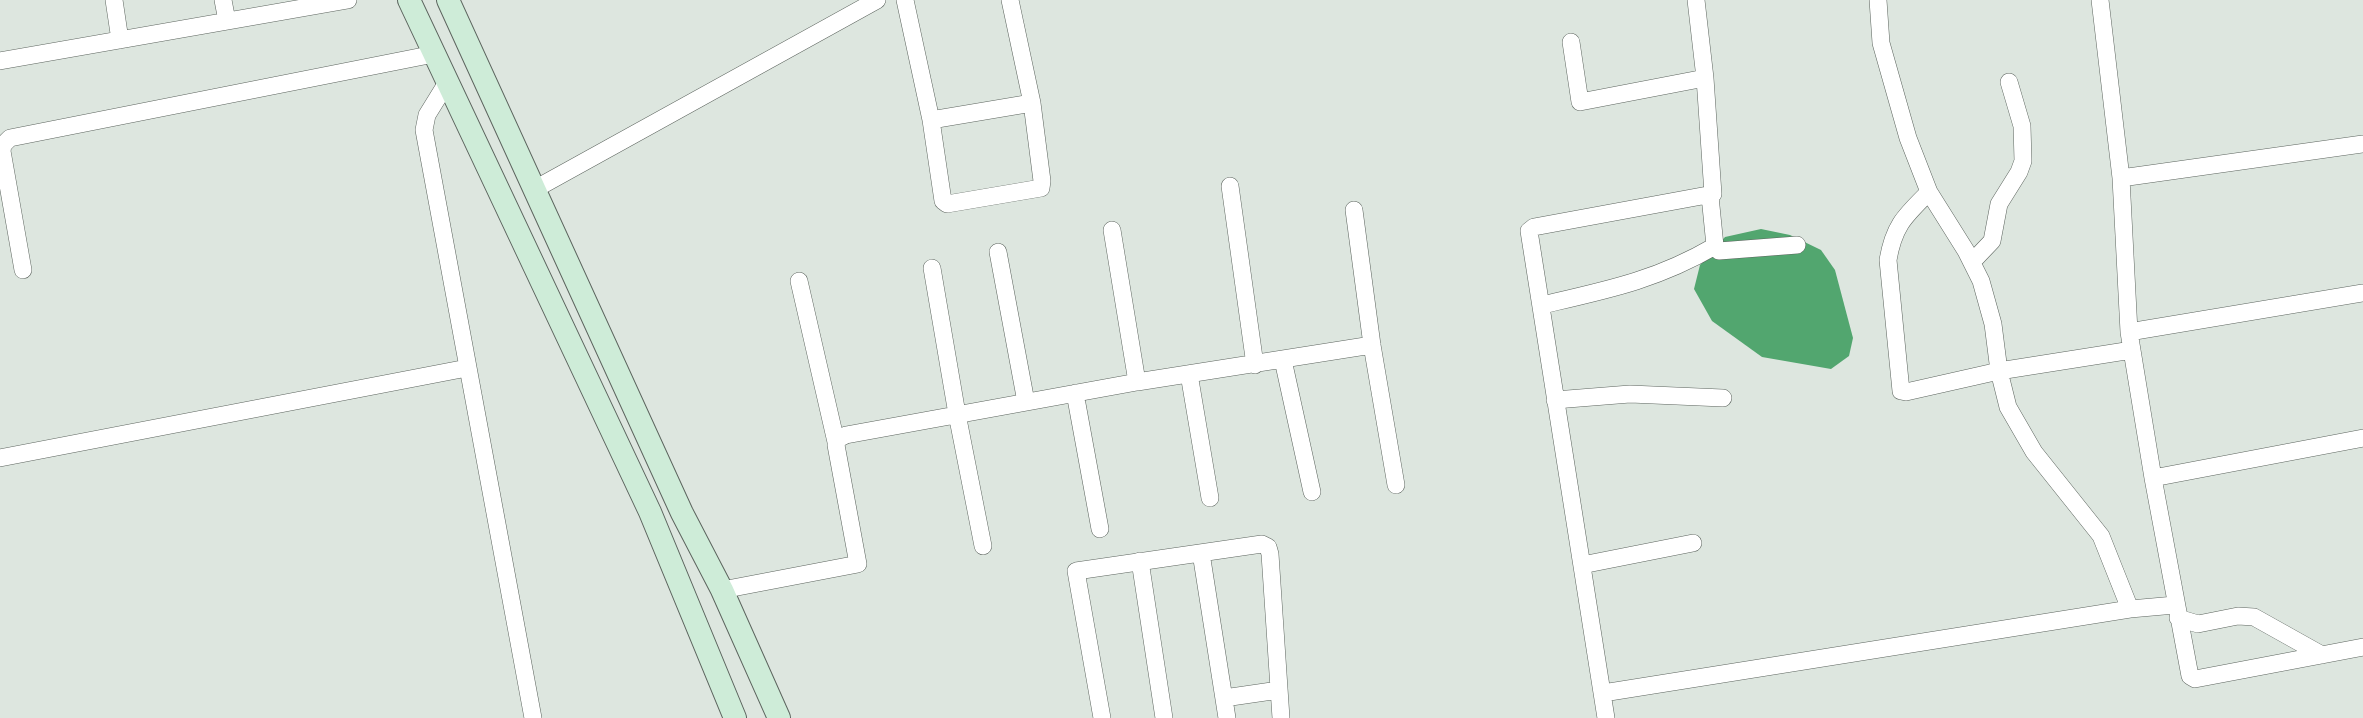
<!DOCTYPE html>
<style>
body{margin:0}
canvas{display:block;background:#dde6df}
</style>
<canvas width="2363" height="718"></canvas>
<script>
const c = document.querySelector('canvas').getContext('2d');
c.lineJoin = 'round';
function fillPath(path, color) { c.fillStyle = color; c.fill(path, 'evenodd'); }
function stroke(path, color, width, dash) { c.strokeStyle = color; c.lineWidth = width; c.lineCap = dash ? 'butt' : 'round'; c.setLineDash(dash || []); c.stroke(path); }
fillPath(new Path2D(`
 M1761,229L1790,235L1821,250L1835,270L1853,338L1849,356L1831,369L1762,357L1712,321L1694,289L1700,265L1725,237Z`), '#52a66f');
const street = new Path2D(`
 M114,0L120,40
 M223,0L227,21
 M905,0L931,120L943,201L947,204L1041,188L1042,181L1032,103L1010,0
 M1878,0L1881,43L1908,138L1929,192L1966,251L1981,281L1993,324L1999,371L2008,407L2034,452L2101,536L2130,609
 M2100,0L2121,178L2129,332L2153,478L2190,676L2195,679L2363,647
 M1571,42L1580,102L1705,78
 M0,61L348,0
 M448,81L427,115L424,130L533,718
 M931,120L1032,103
 M2121,178L2363,144
 M1230,186L1255,365
 M535,189L877,0
 M1929,192C1905,216 1894,225 1888,260L1901,391L1906,392L1999,371L2132,350
 M1710,196L1715,246L1719,251L1797,245
 M1354,210L1372,345L1396,485
 M1112,230L1137,382
 M998,252L1026,402
 M1972,262L1992,241L1999,204L2019,172L2023,161L2022,126L2009,82
 M932,268L957,414L983,546
 M23,270L2,151L3,145L10,138L434,54
 M799,281L836,442
 M1542,305C1607,290 1657,280 1715,246
 M2129,332L2363,293
 M1283,360L1312,492
 M1189,374L1210,498
 M1075,393L1100,529
 M1555,400L1630,394L1723,398
 M0,458L467,368
 M2153,478L2363,438
 M1201,553L1227,718
 M1140,561L1164,718
 M1582,565L1693,543
 M722,590L858,564L836,445L838,439L846,435L1137,382L1372,345
 M2178,618L2198,624L2238,616L2254,617L2322,655
 M1603,693L2130,609L2175,605
 M1224,698L1279,690
 M1102,718L1076,571L1262,544L1268,547L1270,554L1281,718
 M1606,718L1529,231L1534,227L1713,194L1705,78L1696,0`);
const secondary = new Path2D(`
 M409,0L650,512L735,718
 M448,0L682,513L722,590L779,718`);
stroke(street, '#5d655f', 18);
stroke(secondary, '#5d655f', 24);
stroke(street, '#fff', 17);
stroke(secondary, '#ceecd8', 22);
</script>
